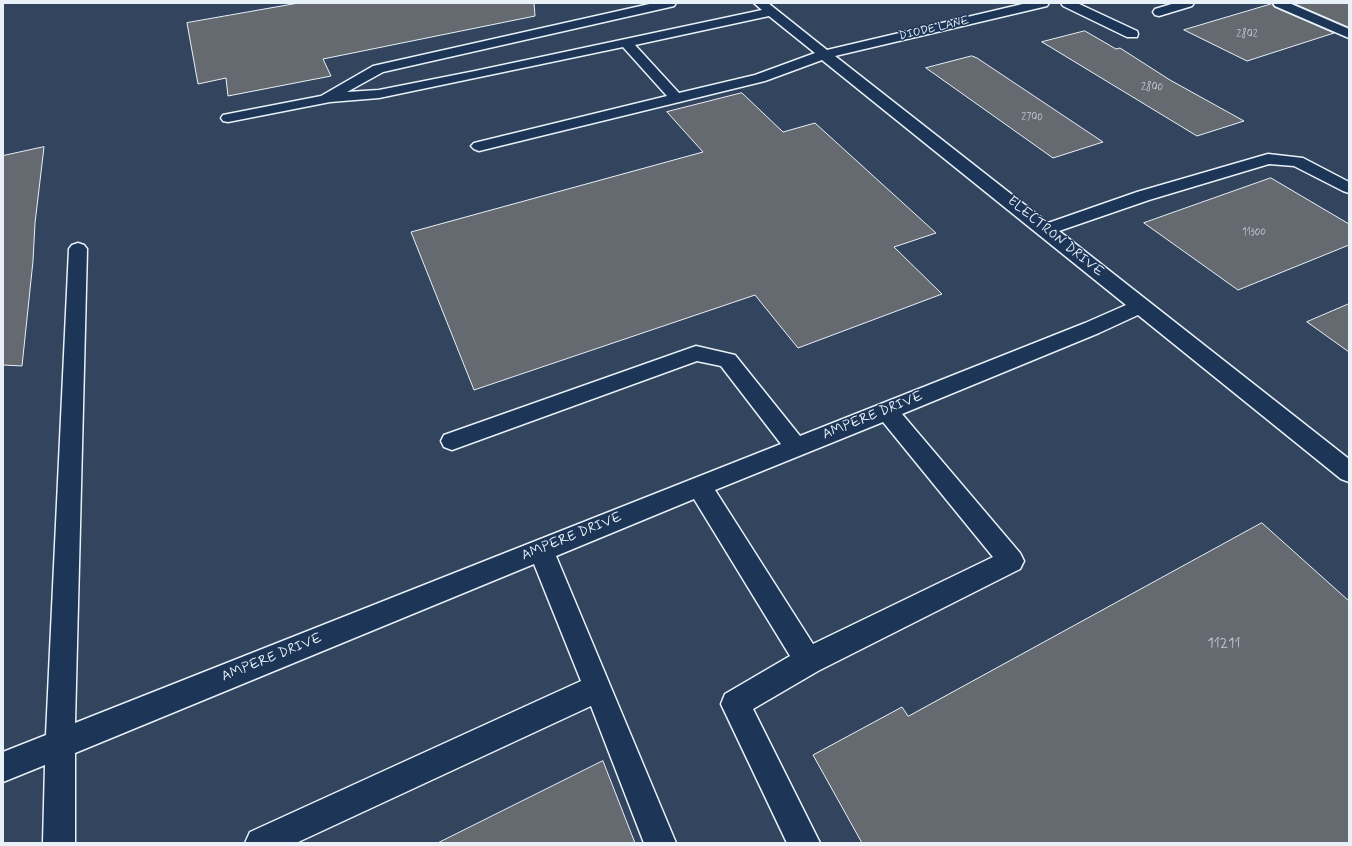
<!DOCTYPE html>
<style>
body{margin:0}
#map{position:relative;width:1352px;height:846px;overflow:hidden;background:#1d3557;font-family:Mynerve,sans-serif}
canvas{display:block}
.frame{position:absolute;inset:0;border:4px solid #e8f1f8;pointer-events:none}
</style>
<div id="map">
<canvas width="1352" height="846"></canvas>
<div class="frame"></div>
</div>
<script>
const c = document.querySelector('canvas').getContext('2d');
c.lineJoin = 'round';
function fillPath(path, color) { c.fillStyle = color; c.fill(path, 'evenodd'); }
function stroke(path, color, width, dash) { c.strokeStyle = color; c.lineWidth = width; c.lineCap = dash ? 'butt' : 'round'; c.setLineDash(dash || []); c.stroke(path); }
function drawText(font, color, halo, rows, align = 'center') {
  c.font = font + ' Mynerve,sans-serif'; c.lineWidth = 3; c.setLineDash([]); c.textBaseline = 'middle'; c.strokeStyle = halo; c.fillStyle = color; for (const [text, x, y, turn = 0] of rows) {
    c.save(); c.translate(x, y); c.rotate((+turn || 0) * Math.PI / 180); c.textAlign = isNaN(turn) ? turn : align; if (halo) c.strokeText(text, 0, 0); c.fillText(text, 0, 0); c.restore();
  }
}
fillPath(new Path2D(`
 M3,3H1349V843H3Z`), '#33455e');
const building = new Path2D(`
 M299,3H534L535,16L323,59L331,76L228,96L226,78L198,84L187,23Z
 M1293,3H1349V27Z
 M1272,4L1274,7L1334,33L1247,61L1184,30Z
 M1085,31L1116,49L1120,48L1170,80L1244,121L1197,136L1042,42Z
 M972,56L977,58L1103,142L1053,158L926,68Z
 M742,93L783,132L815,123L936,233L894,247L942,294L798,348L755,295L474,390L411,232L703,152L667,112Z
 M44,147L35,223L33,261L22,366L3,365V156Z
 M1271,178L1349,224V245L1238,290L1144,223Z
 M1349,304V352L1307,322Z
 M1262,523L1349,601V843H862L813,755L902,707L908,716Z
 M603,761L635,843H438Z`);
fillPath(building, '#656970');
stroke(building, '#e8f1f8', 1);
const minor = new Path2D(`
 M654,3H676L674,6L670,7L383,72L347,92L379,90L475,71L762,10L754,3H768L827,50L1027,3H1049L1047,6L1043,7L835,56L1048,223L1137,192L1268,154L1303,158L1349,182V193L1343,191L1294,166L1269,164L1149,200L1059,231L1349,459V482L1341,479L1138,315L1099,333L902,414L1020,553L1024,561L1020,569L818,671L753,709L820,843H787L721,704L725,694L790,656L694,499L556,556L676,843H644L591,706L296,843H245L250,832L581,681L534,564L75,753V843H43L45,765L3,782V752L46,735L69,249L72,245L78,243L84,245L87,249L75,723L781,444L721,366L697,361L452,450L444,447L441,441L444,435L696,346L735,355L800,436L1085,323L1126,305L822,60L765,81L479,151L474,149L471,146L474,143L667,96L623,47L379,98L330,102L228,122L223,121L221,118L223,115L228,114L321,96L373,66ZM769,16L815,53L755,75L679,93L635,45ZM883,422L993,557L813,644L715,490Z
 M1061,3H1077L1137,31L1138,34L1137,37H1127L1063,6Z
 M1175,3H1194L1192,6L1159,16L1155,15L1153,12L1155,9Z
 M1273,3H1289L1349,29V38L1275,6Z`);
stroke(minor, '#e8f1f8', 3);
fillPath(minor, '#1d3557');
drawText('10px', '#c7cfd6', null, [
 ["2802",1247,35],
 ["2800",1152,88],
 ["2700",1032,118],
 ["11300",1254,233]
]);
drawText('12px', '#e8f1f8', '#1d3557', [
 ["DIODE LANE",934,29,-13]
]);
drawText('14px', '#e8f1f8', '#1d3557', [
 ["ELECTRON DRIVE",1055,237,39],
 ["AMPERE DRIVE",873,416,-22],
 ["AMPERE DRIVE",572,537,-22],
 ["AMPERE DRIVE",272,658,-22]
]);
drawText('14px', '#c7cfd6', null, [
 ["11211",1224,644]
]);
</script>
